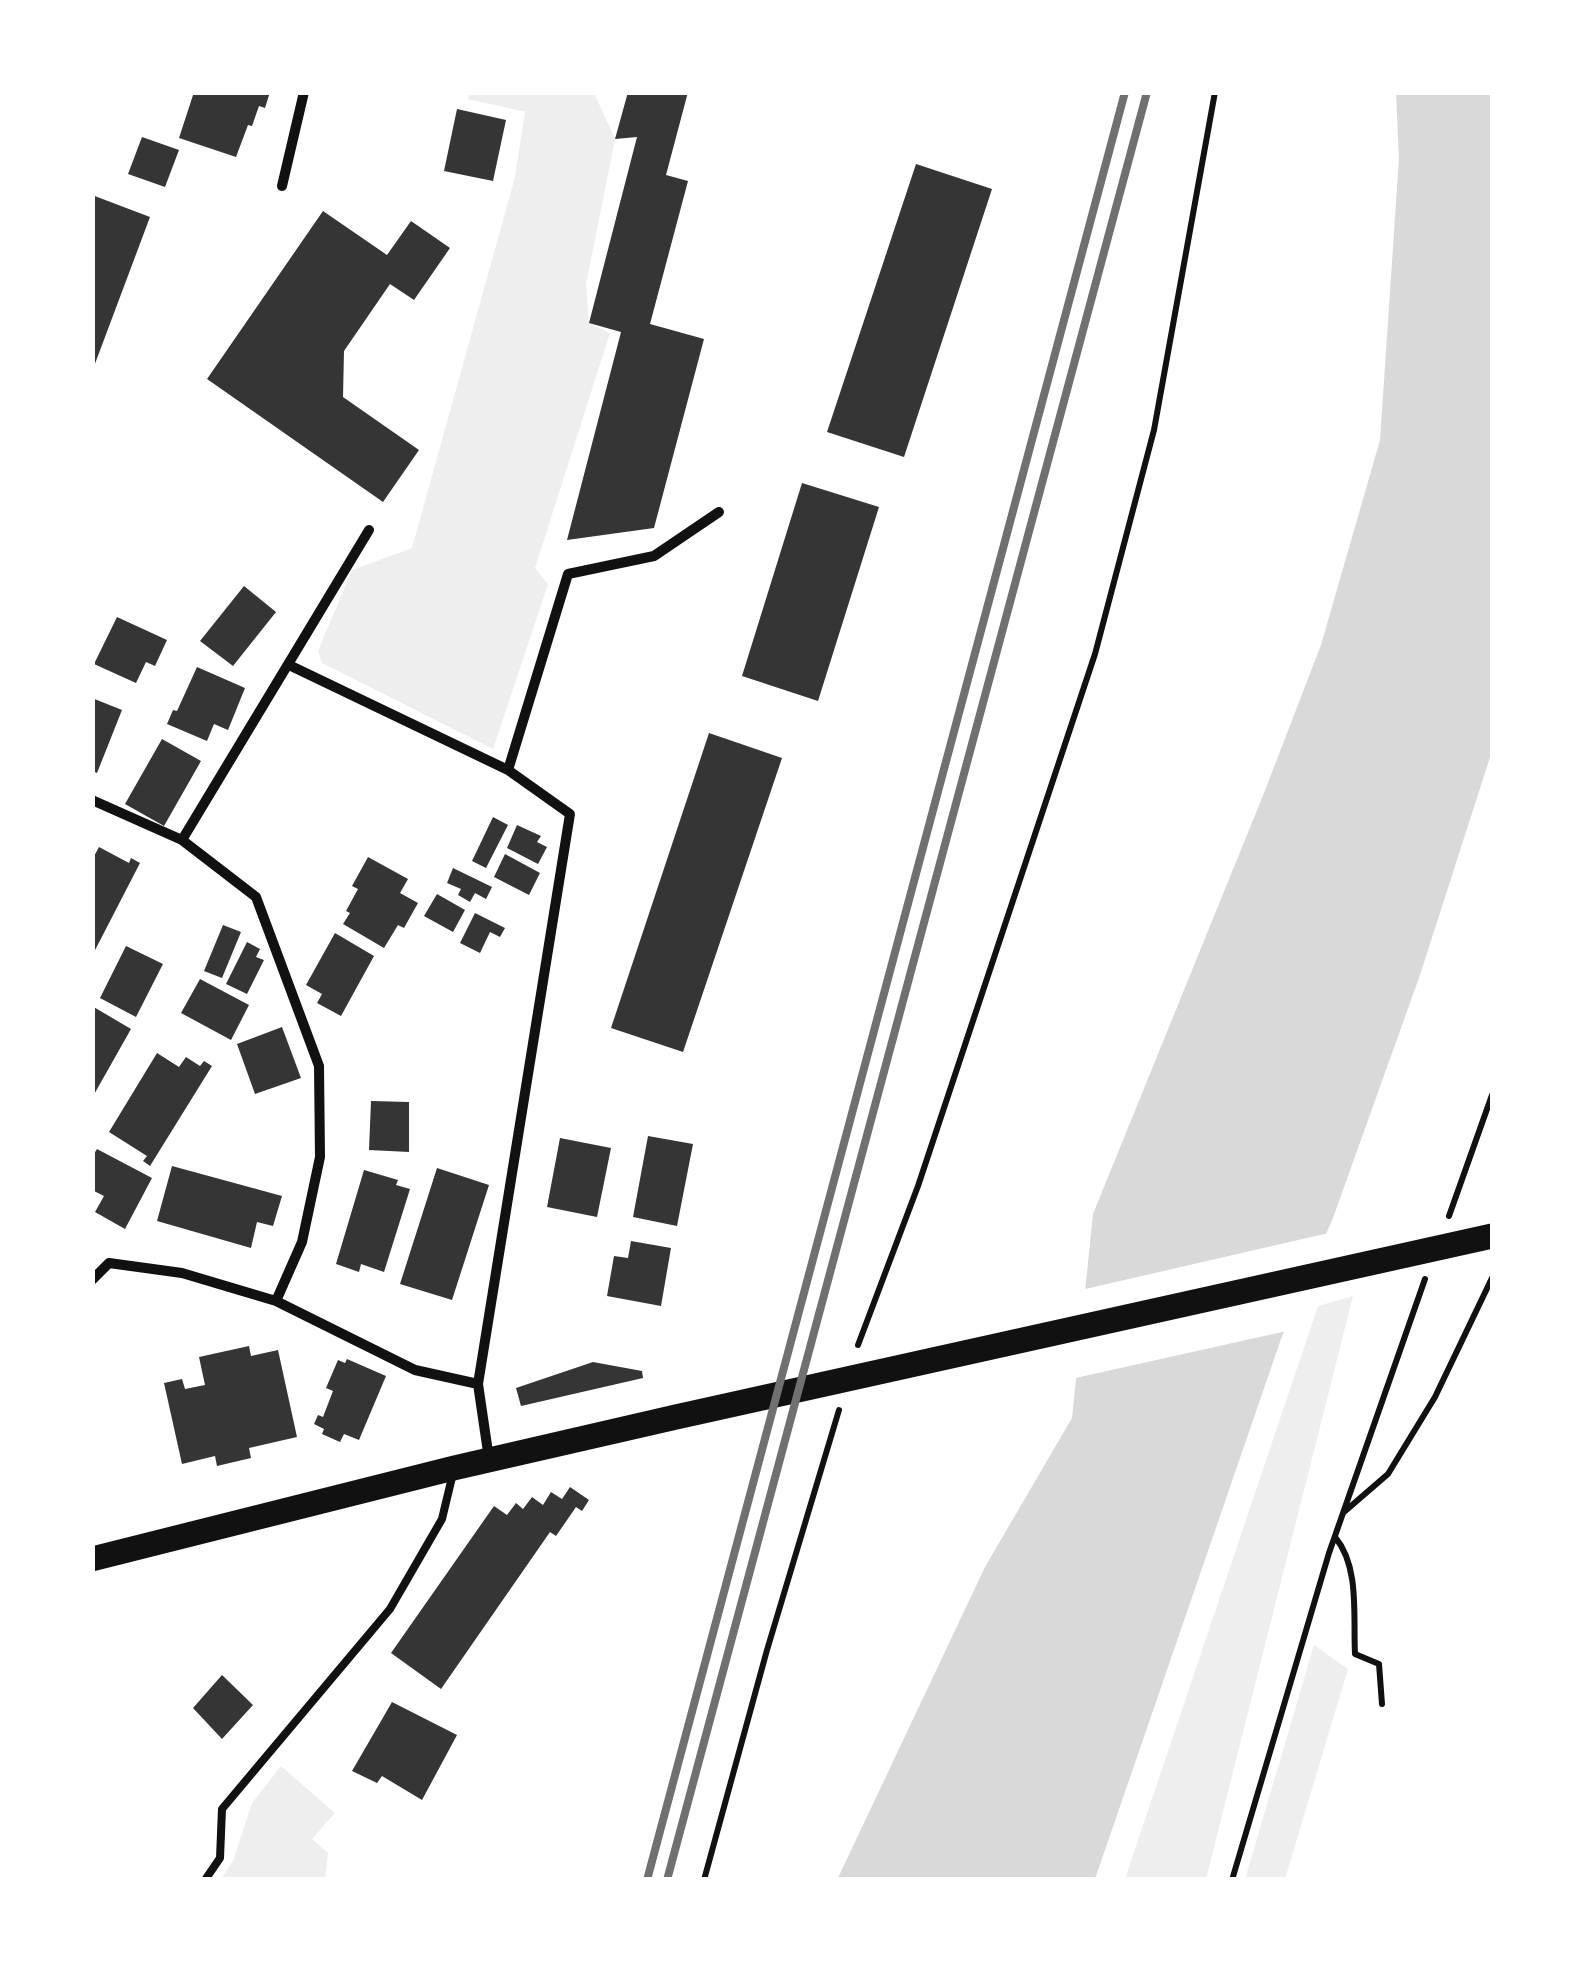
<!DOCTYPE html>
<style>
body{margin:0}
#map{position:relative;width:1585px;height:1972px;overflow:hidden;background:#fff;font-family:"Fira Sans",sans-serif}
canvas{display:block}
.frame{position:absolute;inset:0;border:95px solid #fff;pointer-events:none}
</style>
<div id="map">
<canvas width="1585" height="1972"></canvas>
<div class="frame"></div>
</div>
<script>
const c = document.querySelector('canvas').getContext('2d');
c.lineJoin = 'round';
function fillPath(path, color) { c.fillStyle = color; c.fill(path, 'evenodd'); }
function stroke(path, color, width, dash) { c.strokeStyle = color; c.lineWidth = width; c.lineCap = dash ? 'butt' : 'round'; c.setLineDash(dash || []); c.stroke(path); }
fillPath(new Path2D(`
 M470,93H594L615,139L586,284L589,323L610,333L535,568L548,584L493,749L322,663L318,651L352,570L412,548L515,177L525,112L468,99Z
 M1353,1296L1206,1879H1125L1318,1306Z
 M1314,1645L1348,1669L1285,1879H1245Z
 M281,1766L335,1813L312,1839L328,1853L325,1879H221L233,1861L252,1803Z`), '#eee');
fillPath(new Path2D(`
 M1396,93H1492V751L1420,975L1333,1218L1281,1339L1095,1879L837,1880L985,1567L1072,1418L1093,1214L1264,793L1321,645L1380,440L1399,158Z`), '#d9d9d9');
fillPath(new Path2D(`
 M1333,1232L1291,1330L1071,1379L1081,1290Z`), '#fff');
fillPath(new Path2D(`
 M194,92H270L265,108L259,106L252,126L248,125L236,157L179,138Z
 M628,92H688L666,175L688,181L650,324L704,339L654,528L567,540L621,332L589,323L637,137L615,139Z
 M457,109L506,120L493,181L444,171Z
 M142,137L179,150L165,187L128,174Z
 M916,164L992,189L904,457L827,432Z
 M92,195L150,217L93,369H92Z
 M323,211L387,255L411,221L450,248L414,300L390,284L344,351L343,397L419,450L383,502L207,379Z
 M802,483L879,507L818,701L742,676Z
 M244,586L276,612L233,666L200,641Z
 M117,617L167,640L155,666L146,662L136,683L94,664Z
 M197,667L245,688L228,730L214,724L207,741L167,724L173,710L177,711Z
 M92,698L122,710L97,773L92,771Z
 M709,733L782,758L683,1052L611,1028Z
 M162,739L201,761L164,826L125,804Z
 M493,817L508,825L486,868L472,861Z
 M517,825L541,836L537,842L547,847L538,864L507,848Z
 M99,847L129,863L131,858L140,863L92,956V860Z
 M505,854L540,873L529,895L494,877Z
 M368,857L408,879L400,893L418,903L404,928L398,925L384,948L343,924L350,913L346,911L358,889L352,886Z
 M453,868L492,887L486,899L475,893L470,902L458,895L461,889L447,883Z
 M437,894L465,910L453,932L424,916Z
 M475,913L505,928L500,937L490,932L480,953L460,943Z
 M223,925L241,932L222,978L204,971Z
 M335,933L374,956L341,1016L317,1003L322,994L306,985Z
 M247,942L260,949L256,957L264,960L247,994L226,984Z
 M126,946L163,964L136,1017L100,998Z
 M200,979L249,1005L231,1040L181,1013Z
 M92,1006L131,1029L92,1098Z
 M282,1027L301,1078L255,1094L237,1044Z
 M157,1053L179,1067L186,1057L200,1066L204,1061L212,1066L150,1166L143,1161L147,1156L109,1132Z
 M371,1101L409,1102V1152L369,1150Z
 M648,1136L693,1144L677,1226L633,1217Z
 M560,1138L611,1148L597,1217L547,1207Z
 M97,1149L152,1178L125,1229L95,1212L104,1196L92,1190V1157Z
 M172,1166L282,1196L273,1226L257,1222L251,1248L157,1221Z
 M437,1168L489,1185L452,1300L400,1284Z
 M364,1170L398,1180L396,1185L410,1189L384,1272L361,1264L359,1272L336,1264Z
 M631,1241L671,1248L661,1306L607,1296L614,1256L628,1258Z
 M249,1346L251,1356L278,1350L297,1437L249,1448L251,1458L217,1466L215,1456L182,1464L164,1383L182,1379L185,1389L205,1385L199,1357Z
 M347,1359L386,1376L359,1440L344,1434L340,1442L322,1434L324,1429L314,1424L318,1415L323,1417L333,1391L326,1388L338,1360L345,1363Z
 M593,1362L642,1371L643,1378L521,1406L516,1388Z
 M570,1487L589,1500L582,1511L576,1507L556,1536L550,1532L441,1689L391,1653L494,1506L507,1515L516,1503L523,1509L532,1497L543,1505L551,1492L562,1499Z
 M222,1675L253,1705L222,1739L193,1708Z
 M392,1702L457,1735L422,1800L382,1776L377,1783L352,1771Z`), '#353535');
stroke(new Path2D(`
 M1449,1216L1492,1095
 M858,1345L918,1186L1095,654L1154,430L1215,92
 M1344,1512L1388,1474L1435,1397L1492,1278
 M1335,1537C1360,1567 1353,1616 1355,1654L1379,1664L1382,1704
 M704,1880L767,1650L839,1410
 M1232,1880L1329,1553L1425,1279`), '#111', 6);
stroke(new Path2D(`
 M205,1880L220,1858L222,1809L390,1609L442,1519L453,1473`), '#111', 8);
stroke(new Path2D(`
 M282,186L304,92
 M289,665L508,770L570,814L478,1384L489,1459
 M508,770L568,574L654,556L719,512
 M92,800L182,840L256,897L319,1066L320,1157L302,1242L276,1301
 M182,840L369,530
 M92,1280L109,1263L182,1273L276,1301L415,1370L478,1384`), '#111', 10);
stroke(new Path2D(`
 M92,1559L454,1468L676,1417L1492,1236`), '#111', 25);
stroke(new Path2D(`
 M647,1880L1125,92
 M667,1880L1147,92`), '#707070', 8);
</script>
